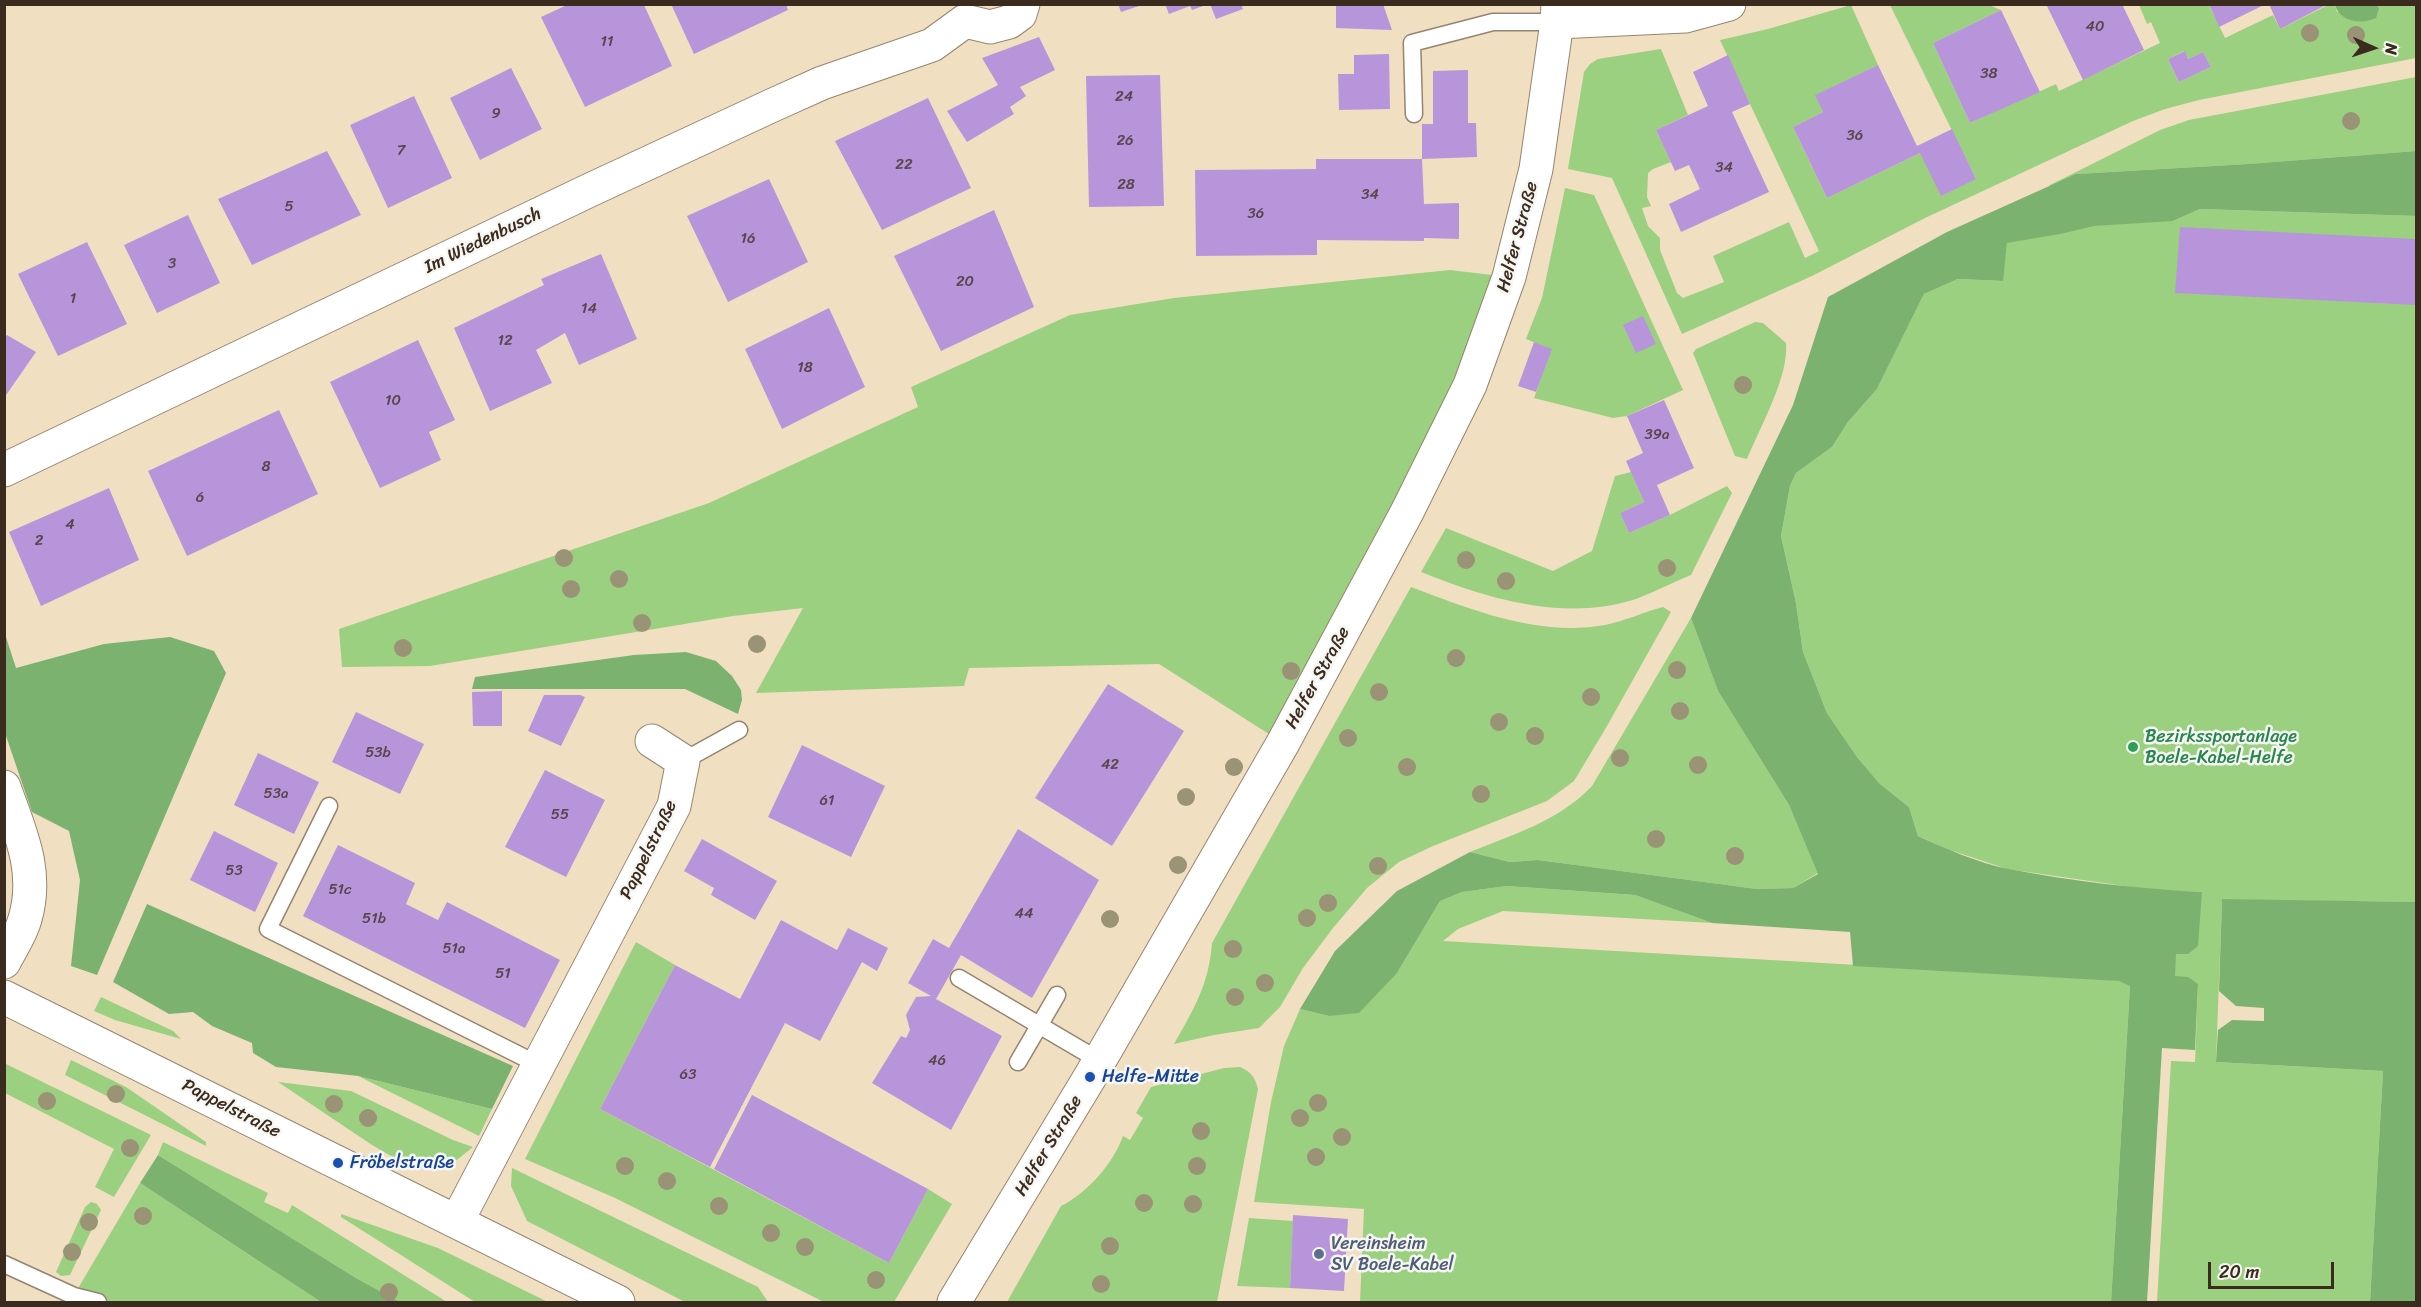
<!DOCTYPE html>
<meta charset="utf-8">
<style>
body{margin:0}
#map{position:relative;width:2421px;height:1307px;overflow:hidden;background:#f1dfc2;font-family:Sriracha,sans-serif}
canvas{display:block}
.frame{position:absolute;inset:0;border:6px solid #3b2a1e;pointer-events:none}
.north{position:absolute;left:2343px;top:18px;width:60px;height:60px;-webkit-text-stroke:4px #f6f6f2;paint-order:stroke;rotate:93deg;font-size:16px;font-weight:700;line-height:24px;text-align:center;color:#3b2a1e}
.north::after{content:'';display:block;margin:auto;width:21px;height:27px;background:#3b2a1e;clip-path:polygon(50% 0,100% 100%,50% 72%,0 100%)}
.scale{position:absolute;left:2208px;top:1262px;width:126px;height:27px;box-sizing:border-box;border:3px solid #3b2a1e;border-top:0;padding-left:8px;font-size:18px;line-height:21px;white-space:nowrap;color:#3b2a1e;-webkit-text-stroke:4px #f6f6f2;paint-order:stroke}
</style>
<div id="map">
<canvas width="2421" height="1307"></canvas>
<div class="frame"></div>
<div class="north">N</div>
<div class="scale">20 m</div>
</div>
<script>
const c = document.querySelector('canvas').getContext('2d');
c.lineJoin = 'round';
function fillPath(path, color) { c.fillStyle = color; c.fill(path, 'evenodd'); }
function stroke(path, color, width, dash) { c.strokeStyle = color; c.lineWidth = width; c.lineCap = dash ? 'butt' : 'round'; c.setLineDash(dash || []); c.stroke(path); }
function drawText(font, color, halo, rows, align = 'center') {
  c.font = font + ' Sriracha,sans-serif'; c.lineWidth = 5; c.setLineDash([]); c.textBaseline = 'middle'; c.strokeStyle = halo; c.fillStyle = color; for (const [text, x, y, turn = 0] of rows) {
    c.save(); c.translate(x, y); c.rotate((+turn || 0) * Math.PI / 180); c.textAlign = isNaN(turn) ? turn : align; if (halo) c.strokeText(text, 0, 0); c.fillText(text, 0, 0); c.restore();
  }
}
fillPath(new Path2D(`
 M1851,5L1878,65L1816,95L1823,112L1793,127L1827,198L1920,153L1976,179L1890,5H1989L2001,10L1933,43L1970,123L2056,84L2059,91L2160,43L2151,22L2147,24L2139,5H2209L2225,38L2273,15L2280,29L2328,5H2335L2337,12L2379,8L2377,5H2416V58L2199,100L2165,109L2133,121L1925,218L1812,276L1682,334L1612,178L1568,169L1584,72L1590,64L1598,59L1661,49L1688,115L1656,130L1671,162L1653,169L1648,173L1647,197L1651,206L1642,208L1648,226L1660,238V250L1677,293L1683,298L1724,282L1713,256L1789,222L1805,258L1819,251L1720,40L1768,29ZM2184,51L2188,59L2203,52L2211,67L2179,82L2168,59Z
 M2416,77V151L2249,164L2076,174L2173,221L2200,209L2416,216V902L2222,900L2216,1062L2383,1071L2370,1302H2157L2171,1061L2195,1062L2198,985L2130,986L2111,1302H1360L1364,1209L1254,1202L1271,1102L1284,1046L1300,1009L1329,1016L1397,973L1440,901L1462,892L1507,886L1635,895L1712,923L1503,911L1458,929L1443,941L2099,979L2176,953L2187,954L2202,892L2152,890L2007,869L1950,850L1918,836L1909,807L1880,784L1857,757L1827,713L1803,652L1796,603L1781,536L1790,486L1796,473L1832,447L1848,422L1877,389L1924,294L1958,279L2002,281L2007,243L2050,185L2160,130L2189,120Z
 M1565,188L1594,195L1683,390L1627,416L1613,418L1534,398L1551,349L1526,339L1542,298Z
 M1450,270L1509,277L1283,743L1159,664L969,668L964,686L756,693L803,608L733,616L430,666L342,667L339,629L709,503L918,407L911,387L1070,315L1174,298Z
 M1755,322L1763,323L1786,343C1789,377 1760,427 1747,459L1735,456L1693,353L1696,349Z
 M1631,472L1644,502L1620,513L1629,533L1670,515L1727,486L1732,493L1691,575C1673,582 1655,592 1636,599C1564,622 1488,599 1421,572L1446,528L1553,571L1592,551L1615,476Z
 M1411,587C1472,610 1539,637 1605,625C1625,621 1644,612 1663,607L1671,612L1607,726L1574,781L1547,801L1433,846L1399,862L1367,888L1333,928L1303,968L1280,1007L1259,1028L1214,1035L1174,1044C1194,1009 1209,984 1212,943Z
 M1691,618L1718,691L1789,805L1818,873L1793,888L1757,889L1538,860L1510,862L1470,852C1514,834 1559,821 1592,786Z
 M636,942L675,965L600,1109L889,1263L928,1189L952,1204L894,1302H824L615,1198L525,1159Z
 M101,997L173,1031L181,1039L115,1020L94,1011Z
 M71,1060L126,1087L206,1142V1146L65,1075Z
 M4,1063L151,1135L114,1197L95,1187L114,1149L5,1093Z
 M1240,1067C1251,1072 1255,1077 1258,1089L1217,1302H1007L1061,1206C1087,1193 1113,1164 1123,1136L1130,1140L1143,1118L1136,1113L1151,1087L1224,1068Z
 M358,1076L492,1109L479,1136Z
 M278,1082L351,1091L453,1140L473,1147L453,1163L436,1168L410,1167L372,1145Z
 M163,1142L268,1193L264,1202L288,1213L292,1205L447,1302H400L356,1278L158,1155Z
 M512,1168L758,1287L768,1302H685L527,1221L511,1186Z
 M140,1183L321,1302H70Z
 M91,1202L97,1204L101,1210L70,1275L61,1276L56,1272L85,1207Z
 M341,1214L438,1248L548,1302H475L341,1217Z
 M1249,1218L1293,1221L1290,1288L1237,1286Z`), '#9bd081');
fillPath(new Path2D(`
 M2335,5H2377L2379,8L2376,18C2362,25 2340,22 2335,5Z
 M2416,151V216L2200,209L2173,221L2094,226L2060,234L2007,243L2003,281L1958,279L1924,294L1877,389L1848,422L1832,447L1796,473L1790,486L1781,536L1796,603L1803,652L1827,713L1857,757L1880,784L1909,807L1918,836C1947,849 1978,863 2009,869C2070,881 2140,889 2202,892L2198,946L2188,954H2176L2175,976L2188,977L2198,984L2195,1050L2162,1048L2147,1302H2111L2130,986L2119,981L1853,966L1850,932L1712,923L1635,895L1507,886L1462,892L1440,901L1397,973L1359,1013L1329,1016L1300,1009L1335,951L1397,891L1470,852L1510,862L1538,860L1757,889L1793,888L1818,874L1789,805L1718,691L1691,618L1793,405L1828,297L1947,232L2076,174L2248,164Z
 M5,634L16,668L104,644L170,637L214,651L226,673L97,975L71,966L80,880L69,831L32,812L5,733Z
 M686,652L716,661L732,676L741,690L742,700L738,714L685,689H472L475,677L634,655Z
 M2222,899L2416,902V1302H2370L2383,1071L2216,1062L2218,1030L2232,1020L2264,1021V1008L2236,1006L2219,991Z
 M147,904L513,1066L492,1109L358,1076L276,1067L253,1053L252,1043L212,1026L193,1012L169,1014L113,982Z
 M158,1155L356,1278L400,1302H321L140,1183Z`), '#7cb26f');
fillPath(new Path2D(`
 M671,4H786L788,10L694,54Z
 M1118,4H1142V5L1121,12Z
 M1165,4L1206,5L1192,10L1190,6L1169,14Z
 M1210,4H1241L1243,9L1216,19Z
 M1336,4H1383L1392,30L1336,28Z
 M2046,4H2122L2144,50L2083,80Z
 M2209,4H2266L2219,27Z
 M2269,4H2328L2280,29Z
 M567,5H644L672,66L585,107L541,17Z
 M2001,10L2040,92L1970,123L1933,43Z
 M1039,37L1055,70L1020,87L1026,96L1010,107L1014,114L967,142L947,111L998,85L982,58Z
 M2185,51L2188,59L2203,52L2211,67L2179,82L2168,59Z
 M1389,54L1390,109L1339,110L1338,74H1354V55Z
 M1728,55L1750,104L1732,112L1769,192L1681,232L1669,204L1700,189L1689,165L1675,171L1656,130L1708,106L1693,72Z
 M1878,65L1917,146L1952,129L1976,179L1941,196L1920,153L1827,198L1793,127L1823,112L1815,95Z
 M511,68L542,129L480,160L450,98Z
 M1468,70V123H1476L1477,157L1422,159L1424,204L1459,203V239L1424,238V241L1317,240V255L1196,256L1195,170L1316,169V159H1422V124H1433V71Z
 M1160,75L1164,206L1089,207L1086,76Z
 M414,96L452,178L388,208L350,125Z
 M928,98L971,188L882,230L835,141Z
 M327,151L361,215L252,265L218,199Z
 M769,179L808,262L728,302L687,216Z
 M994,210L1034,307L941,351L894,256Z
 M188,215L220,283L157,313L124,245Z
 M2180,227L2416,239V305L2175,293Z
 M87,242L127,324L58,356L18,274Z
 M601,254L637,339L579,365L565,333L536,350L552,383L490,411L454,328L544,285L541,279Z
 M829,308L865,387L782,429L745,349Z
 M1643,316L1656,344L1636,353L1623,325Z
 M7,335L36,352L4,398V339Z
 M418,340L455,420L429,432L441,460L380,488L330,382Z
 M1534,342L1552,349L1536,392L1518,386Z
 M1664,400L1694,468L1657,485L1670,515L1629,533L1620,513L1644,502L1626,461L1643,453L1627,416Z
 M279,410L318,494L187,556L148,471Z
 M109,488L139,560L41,606L9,532Z
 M1108,684L1184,731L1112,846L1035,798Z
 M502,691V726H473L472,692Z
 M544,695H580L585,697L561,746L528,731Z
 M356,712L424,744L400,794L332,762Z
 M802,745L885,786L851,857L768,817Z
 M258,753L319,782L294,834L234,805Z
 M545,770L605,800L566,877L505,847Z
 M1018,829L1099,880L1032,998L961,955L936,999L1002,1036L951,1130L872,1083L901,1036L906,1038L910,1030L906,1015L916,997L931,996L908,983L933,939L949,948Z
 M214,831L278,863L255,912L190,880Z
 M702,839L777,881L755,920L711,895L714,888L684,871Z
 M338,845L415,883L406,904L438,920L447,902L560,960L525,1028L303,916Z
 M781,920L837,950L848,928L888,948L877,971L862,962L820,1041L785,1023L710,1167L600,1109L675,965L740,999Z
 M752,1095L928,1189L889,1263L714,1169Z
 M1293,1215L1348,1219L1344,1291L1290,1288Z`), '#b895da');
const service = new Path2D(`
 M1414,114L1412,43L1493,22H1557
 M683,761L739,730
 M329,806L268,929L539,1065
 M959,978L1100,1061
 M1018,1062L1057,995
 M4,1264L74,1296L98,1302`);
const minor = new Path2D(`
 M1557,22L1685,16L1729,4
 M4,470L590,190L773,105L822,83L932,45L965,21L990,27L1009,22L1020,14L1023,4
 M4,787C20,832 39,871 25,919C21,934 11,948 4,962
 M457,1221L674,806L683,761L652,741`);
const tertiary = new Path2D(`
 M4,997L618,1302
 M954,1302L1090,1077L1283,743L1407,512L1470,385L1509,277L1536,169L1557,22L1558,4`);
stroke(service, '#968470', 19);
stroke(minor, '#968470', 35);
stroke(tertiary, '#968470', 35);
stroke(service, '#fff', 16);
stroke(minor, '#fff', 33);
stroke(tertiary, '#fff', 33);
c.fillStyle = '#9a9376';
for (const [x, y] of [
 [2310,33],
 [2356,35],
 [2351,121],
 [1743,385],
 [564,558],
 [1466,560],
 [1667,568],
 [619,579],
 [1506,581],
 [571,589],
 [642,623],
 [757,644],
 [403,648],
 [1456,658],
 [1677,670],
 [1291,671],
 [1379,692],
 [1591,697],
 [1680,711],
 [1499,722],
 [1535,736],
 [1348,738],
 [1620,758],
 [1698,765],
 [1234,767],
 [1407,767],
 [1481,794],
 [1186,797],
 [1656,839],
 [1735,856],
 [1178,865],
 [1378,866],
 [1328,903],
 [1307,918],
 [1110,919],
 [1233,949],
 [1265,983],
 [1235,997],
 [116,1094],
 [47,1101],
 [1318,1103],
 [334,1104],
 [368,1118],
 [1300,1118],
 [1201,1131],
 [1342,1137],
 [130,1148],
 [1316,1157],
 [625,1166],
 [1197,1166],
 [667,1181],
 [1144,1203],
 [1193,1204],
 [719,1206],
 [143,1216],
 [89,1222],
 [771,1233],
 [1110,1246],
 [805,1247],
 [72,1252],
 [876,1280],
 [1101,1284],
 [389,1292]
]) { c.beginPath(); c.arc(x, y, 9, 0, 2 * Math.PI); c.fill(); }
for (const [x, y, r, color] of [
 [2133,747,6,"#2e9e5b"],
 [1090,1077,6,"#1a4fb4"],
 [338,1163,6,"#1a4fb4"],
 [1319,1254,6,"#5c6f8a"]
]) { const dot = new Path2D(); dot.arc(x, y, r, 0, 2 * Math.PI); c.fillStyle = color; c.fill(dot); stroke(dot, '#f6f6f2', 2); }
drawText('15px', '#5a454d', null, [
 ["40",2095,27],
 ["11",607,42],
 ["38",1989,74],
 ["24",1124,97],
 ["9",496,114],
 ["36",1855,136],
 ["26",1125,141],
 ["7",401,151],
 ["22",904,165],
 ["34",1724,168],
 ["28",1126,185],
 ["34",1370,195],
 ["5",289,207],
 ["36",1256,214],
 ["16",748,239],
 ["3",172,264],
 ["20",965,282],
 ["1",73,299],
 ["14",589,309],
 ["12",505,341],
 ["18",805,368],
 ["10",393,401],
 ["39a",1657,435],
 ["8",266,467],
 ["6",200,498],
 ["4",70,525],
 ["2",39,541],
 ["53b",378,753],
 ["42",1110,765],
 ["53a",276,794],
 ["61",827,801],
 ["55",560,815],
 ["53",234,871],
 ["51c",340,890],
 ["44",1024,914],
 ["51b",374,919],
 ["51a",454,949],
 ["51",503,974],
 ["46",937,1061],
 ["63",688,1075]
]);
drawText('18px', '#3b2a1e', '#f6f6f2', [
 ["Helfer Straße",1518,237,-75],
 ["Im Wiedenbusch",483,241,-26],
 ["Helfer Straße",1318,678,-61],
 ["Pappelstraße",649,850,-64],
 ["Pappelstraße",231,1109,27],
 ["Helfer Straße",1049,1146,-59]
]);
drawText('18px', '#27864d', '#f6f6f2', [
 ["Bezirkssportanlage",2145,737],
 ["Boele-Kabel-Helfe",2145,758]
], 'left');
drawText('18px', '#164399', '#f6f6f2', [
 ["Helfe-Mitte",1102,1077],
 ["Fröbelstraße",350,1163]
], 'left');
drawText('18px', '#4e5e75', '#f6f6f2', [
 ["Vereinsheim",1331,1244],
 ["SV Boele-Kabel",1331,1265]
], 'left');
</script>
